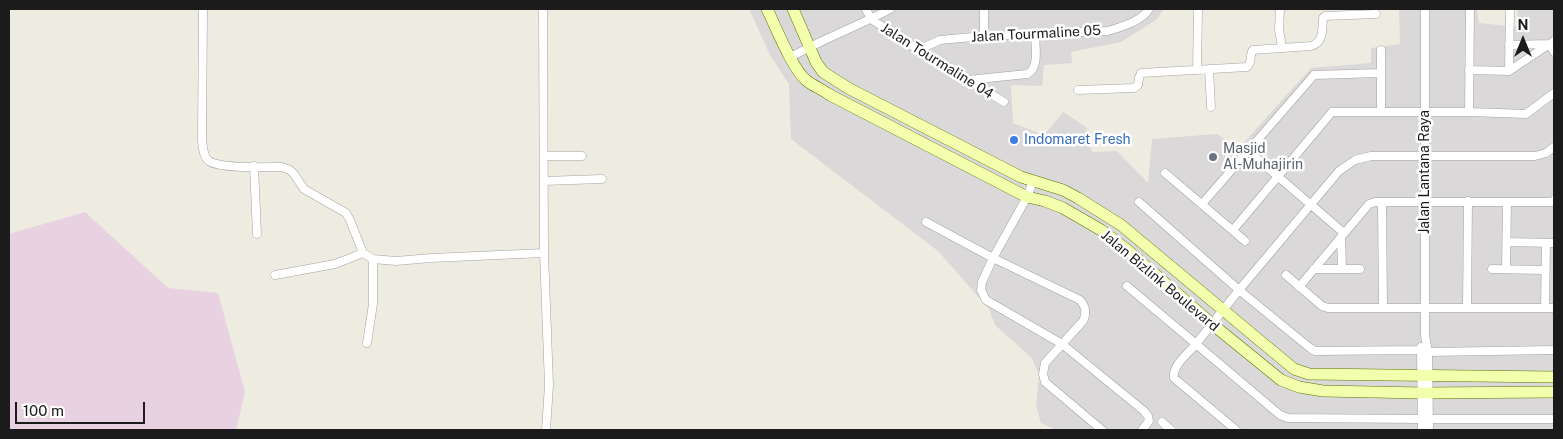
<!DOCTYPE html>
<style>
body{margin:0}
#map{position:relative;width:1563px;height:439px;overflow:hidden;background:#eeebe0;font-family:"Public Sans",sans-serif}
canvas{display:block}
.frame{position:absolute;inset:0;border:10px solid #1b1b1b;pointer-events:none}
.north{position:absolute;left:1498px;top:15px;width:50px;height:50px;-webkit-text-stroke:4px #fff;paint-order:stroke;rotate:0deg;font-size:14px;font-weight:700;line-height:20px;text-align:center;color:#1b1b1b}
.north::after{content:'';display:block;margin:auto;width:18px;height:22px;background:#1b1b1b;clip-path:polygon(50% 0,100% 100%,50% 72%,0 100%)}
.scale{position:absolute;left:15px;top:402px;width:130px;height:22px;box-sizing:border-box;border:2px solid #1b1b1b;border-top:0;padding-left:6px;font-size:15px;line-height:18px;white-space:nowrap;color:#1b1b1b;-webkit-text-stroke:4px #fff;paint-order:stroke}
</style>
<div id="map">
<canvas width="1563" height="439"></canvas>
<div class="frame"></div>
<div class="north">N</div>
<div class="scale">100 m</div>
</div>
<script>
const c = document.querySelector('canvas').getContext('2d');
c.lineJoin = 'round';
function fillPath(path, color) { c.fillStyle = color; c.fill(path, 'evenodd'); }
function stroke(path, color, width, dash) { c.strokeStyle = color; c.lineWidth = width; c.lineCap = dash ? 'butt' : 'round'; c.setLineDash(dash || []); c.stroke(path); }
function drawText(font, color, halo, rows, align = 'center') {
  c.font = font + ' "Public Sans",sans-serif'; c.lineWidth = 5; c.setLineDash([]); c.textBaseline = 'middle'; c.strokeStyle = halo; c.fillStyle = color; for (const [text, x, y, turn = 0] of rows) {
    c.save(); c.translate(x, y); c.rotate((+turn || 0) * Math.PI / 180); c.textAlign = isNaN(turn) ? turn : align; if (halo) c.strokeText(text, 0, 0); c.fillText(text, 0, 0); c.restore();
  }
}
fillPath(new Path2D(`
 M749,9H1164L1156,20L1121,42L1071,52L1072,63L1044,65L1042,86L1011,85L1013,123L1044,135L1063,112L1086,127L1092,152L1117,151L1148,183L1152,139L1217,134L1239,148L1311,68L1371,63V48L1400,44L1399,9H1477L1479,23L1517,27L1518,9H1554V430H1056L1041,423L1036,405L1039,375L1032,358L995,325L989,309L938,251L791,139L789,84L770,55Z`), '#dad8d8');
fillPath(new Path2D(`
 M85,212L168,288L218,293L245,392L236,430H9V234Z`), '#e8d1e1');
const street = new Path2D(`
 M203,9L202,140C203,147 203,157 209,161C220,169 267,167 282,167L290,170L294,174L304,189L346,213L350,220L363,253L373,259L396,261L431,258L544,253L549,385L546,430
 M543,9L544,253
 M866,9L871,19
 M1280,9L1279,30L1282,47
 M1425,9V335L1428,352L1429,430
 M871,19L918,50L1004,102
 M984,36V9
 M1509,45L1549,44L1554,52
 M918,50L940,40L984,36L1108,31C1121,27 1142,21 1149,9
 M1381,50V112
 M791,57C823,39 858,26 890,9
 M1209,69L1211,107
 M1197,70L1198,9
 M1469,70L1509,71L1554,41
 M1509,71L1510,9
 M968,80L1027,74C1040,68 1035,46 1035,34
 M1078,90L1134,88L1138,85L1139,78L1141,73L1247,67C1253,62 1249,54 1253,50L1311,46C1324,42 1322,30 1323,18L1325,16L1376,14
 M1469,112L1470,9
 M1248,151L1344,233
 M544,156H582
 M254,166L257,234
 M1165,173L1245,241
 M544,181L602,179
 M1033,181L1027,197L993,258L982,282L981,290L986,300L1062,344L1144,411L1148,416L1149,421L1142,430
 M1139,202L1239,290L1310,348L1315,351L1421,350
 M1382,202L1383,308
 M1202,204L1314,75L1381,73
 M926,222L993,258L1080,300C1086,307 1087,313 1083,321L1045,363L1043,374L1045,382L1102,430
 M1233,230L1332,112H1469L1526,114L1554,93
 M1341,237L1342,269
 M1507,242L1554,243
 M1314,269H1360
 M1492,269L1545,270
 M1506,269L1507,202
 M275,275L335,264L363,253
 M1286,275L1322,306L1328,308H1554
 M1127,286L1196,344C1188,354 1172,365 1174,378L1236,430
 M1299,287L1369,204L1375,202H1552L1554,200
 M1467,308L1468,201
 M1545,308L1546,243
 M367,343L373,304V259
 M1421,347L1422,430
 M1428,352L1554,350
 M1422,419L1288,418L1280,415L1196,344L1239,290L1339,171L1355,160L1371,156H1535L1546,153L1554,147
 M1430,419H1554
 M1162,422L1171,430`);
const secondary = new Path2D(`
 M767,9C776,27 792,69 807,81C814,86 823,90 830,95L1027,197L1045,201L1063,208L1101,230L1126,249L1212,324L1281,380L1299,387L1323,391L1422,393L1554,392
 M793,9L816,62L823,72L848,88L1021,177L1063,190L1078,198L1121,225L1294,369L1309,374L1554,377`);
stroke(street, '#a2a2a2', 9);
stroke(secondary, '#5d7500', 12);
stroke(street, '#fff', 8);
stroke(secondary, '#f3ffad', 11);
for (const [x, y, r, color] of [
 [1014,140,5,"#3f7fe0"],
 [1213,157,5,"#6b7280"]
]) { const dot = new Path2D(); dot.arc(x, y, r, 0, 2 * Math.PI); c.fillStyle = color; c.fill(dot); stroke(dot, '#fff', 2); }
drawText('14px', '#1b1b1b', '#fff', [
 ["Jalan Tourmaline 05",1036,34,-3],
 ["Jalan Tourmaline 04",937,61,32],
 ["Jalan Lantana Raya",1425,172,-90],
 ["Jalan Bizlink Boulevard",1160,281,40]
]);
drawText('14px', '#366cbe', '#fff', [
 ["Indomaret Fresh",1024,140]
], 'left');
drawText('14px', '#5b616d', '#fff', [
 ["Masjid",1223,149],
 ["Al-Muhajirin",1223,165]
], 'left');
</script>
